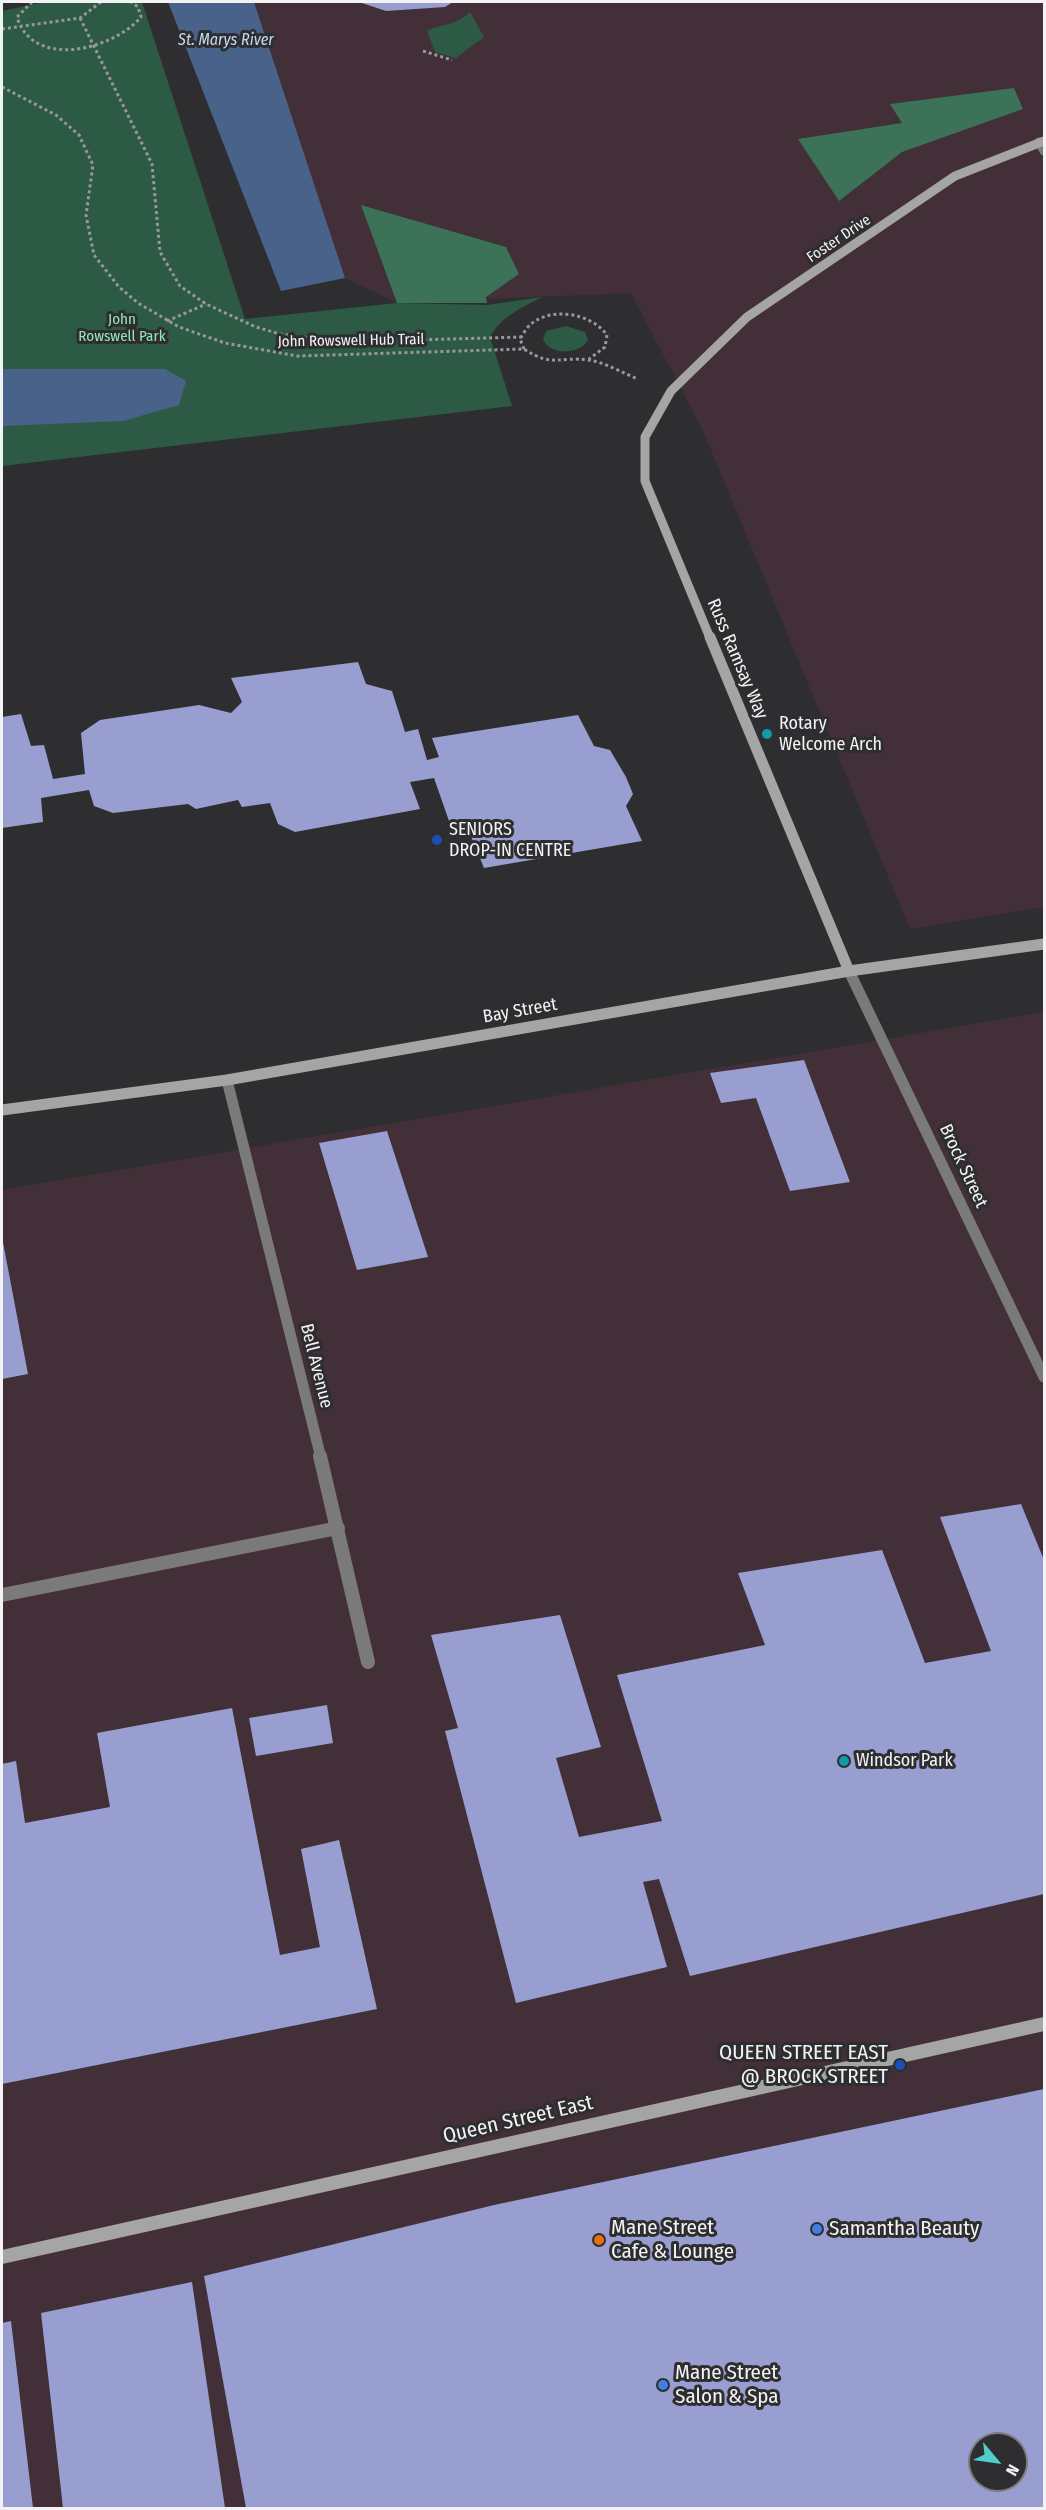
<!DOCTYPE html>
<style>
body{margin:0}
#map{position:relative;width:1046px;height:2510px;overflow:hidden;background:#2e2e30;font-family:"Fira Sans Condensed",sans-serif}
canvas{display:block}
.frame{position:absolute;inset:0;border:3px solid #f3f3f5;pointer-events:none}
.north{position:absolute;left:968px;top:2432px;width:60px;height:60px;box-sizing:border-box;background:#2e2e30;border:2px solid #7d7d7f;border-radius:50%;rotate:119deg;font-size:16px;font-weight:700;line-height:24px;text-align:center;color:#f3f3f5}
.north::after{content:'';display:block;margin:auto;width:21px;height:27px;background:#52cdce;clip-path:polygon(50% 0,100% 100%,50% 72%,0 100%)}
</style>
<div id="map">
<canvas width="1046" height="2510"></canvas>
<div class="frame"></div>
<div class="north">N</div>
</div>
<script>
const c = document.querySelector('canvas').getContext('2d');
c.lineJoin = 'round';
function fillPath(path, color) { c.fillStyle = color; c.fill(path, 'evenodd'); }
function stroke(path, color, width, dash) { c.strokeStyle = color; c.lineWidth = width; c.lineCap = dash ? 'butt' : 'round'; c.setLineDash(dash || []); c.stroke(path); }
function drawText(font, color, halo, rows, align = 'center') {
  c.font = font + ' "Fira Sans Condensed",sans-serif'; c.lineWidth = 6; c.setLineDash([]); c.textBaseline = 'middle'; c.strokeStyle = halo; c.fillStyle = color; for (const [text, x, y, turn = 0] of rows) {
    c.save(); c.translate(x, y); c.rotate((+turn || 0) * Math.PI / 180); c.textAlign = isNaN(turn) ? turn : align; if (halo) c.strokeText(text, 0, 0); c.fillText(text, 0, 0); c.restore();
  }
}
fillPath(new Path2D(`
 M254,2H1044V907L910,929L703,431L631,293L397,303L345,278Z
 M1044,1012V2508H2V1190ZM980,2444H1016V2480H980Z`), '#422f37');
fillPath(new Path2D(`
 M44,2H142L245,319L397,303L487,305L542,297C522,307 501,317 490,337L512,406L2,466V11Z
 M470,12L484,37L456,58L435,52L427,31C445,22 454,27 470,12Z
 M566,326L585,332L588,340C579,355 550,356 543,339L546,331Z`), '#2c5a45');
fillPath(new Path2D(`
 M1014,88L1023,109L902,152L839,201L798,139L902,123L890,104Z
 M361,205L506,247L519,274L486,297L487,303H397Z`), '#3b7258');
fillPath(new Path2D(`
 M168,2H254L345,278L281,291Z
 M2,369H165L186,381L179,405L123,421L2,426Z`), '#48628a');
fillPath(new Path2D(`
 M359,2H453L445,7L386,11Z
 M358,662L366,684L392,691L405,732L418,729L427,760L439,757L432,738L578,715L594,746L610,750L626,777L633,794L626,806L642,841L484,868L466,824L449,821L434,778L410,782L420,809L295,832L278,824L270,803L242,807L238,800L196,809L188,804L113,813L94,806L89,790L41,798L43,822L2,828V717L21,714L31,746L44,745L53,779L85,774L81,733L100,720L199,705L231,713L242,702L231,678Z
 M804,1060L850,1182L790,1191L756,1098L721,1103L710,1073Z
 M387,1131L428,1257L357,1270L319,1143Z
 M2,1237L28,1374L2,1379Z
 M1021,1504L1044,1560V1894L690,1976L659,1879L643,1882L667,1967L516,2003L445,1731L458,1728L431,1635L560,1615L601,1747L556,1758L579,1837L662,1821L617,1675L765,1645L738,1573L882,1550L925,1663L991,1651L940,1517Z
 M327,1705L333,1743L256,1756L249,1718Z
 M232,1708L280,1955L320,1947L301,1849L339,1840L377,2009L2,2084V1764L16,1761L25,1823L110,1807L97,1733Z
 M1044,2089V2508H246L204,2276L494,2205ZM980,2444H1016V2480H980Z
 M192,2282L225,2508H63L41,2313Z
 M11,2321L33,2508H2V2323Z`), '#989ed0');
stroke(new Path2D(`
 M32,2L17,17C33,70 113,50 141,17L138,7L131,2
 M80,18L152,164L160,252L180,286L206,304L256,327L280,334L343,342L521,337
 M2,29L80,18L101,2
 M423,51L452,60
 M2,87L56,115L79,135L93,165L86,215L94,255L119,287L138,303L179,327L225,343L297,356L524,349C553,368 560,356 588,360C604,362 623,373 638,379
 M167,321L206,304
 M524,349L520,339C523,334 527,327 531,324C553,306 592,314 607,335L605,347L589,359`), '#98989a', 3, [3, 3]);
stroke(new Path2D(`
 M1039,142L1044,151`), '#7b7a7b', 9);
stroke(new Path2D(`
 M2,1595L338,1528`), '#7b7a7b', 14);
stroke(new Path2D(`
 M849,971L1044,1377
 M227,1080L321,1458`), '#7b7a7b', 11);
stroke(new Path2D(`
 M320,1456L368,1662`), '#7b7a7b', 14);
stroke(new Path2D(`
 M710,638L645,481V437L671,391L747,317L955,176L1044,141`), '#a6a5a6', 9);
stroke(new Path2D(`
 M710,637L849,971
 M2,1110L227,1080L849,971L1044,944`), '#a6a5a6', 11);
stroke(new Path2D(`
 M2,2257L1044,2024`), '#a6a5a6', 14);
for (const [x, y, r, color] of [
 [767,734,6,"#0f9aa8"],
 [437,840,6,"#1a4fb4"],
 [844,1761,6,"#0f9aa8"],
 [900,2065,6,"#1a4fb4"],
 [817,2229,6,"#3f7fe0"],
 [599,2240,6,"#e8710a"],
 [663,2385,6,"#3f7fe0"]
]) { const dot = new Path2D(); dot.arc(x, y, r, 0, 2 * Math.PI); c.fillStyle = color; c.fill(dot); stroke(dot, '#2e2e30', 2); }
drawText('15px', '#f3f3f5', '#2e2e30', [
 ["Foster Drive",839,239,-34],
 ["John Rowswell Hub Trail",351,341,-1]
]);
drawText('15px', '#91e7bd', '#2e2e30', [
 ["John",122,320],
 ["Rowswell Park",122,337]
]);
drawText('italic 16px', '#c7d8f2', '#2e2e30', [
 ["St. Marys River",226,41]
]);
drawText('18px', '#f3f3f5', '#2e2e30', [
 ["Russ Ramsay Way",737,659,67],
 ["Bay Street",520,1011,-10],
 ["Brock Street",963,1166,65],
 ["Bell Avenue",316,1366,76]
]);
drawText('18px', '#f3f3f5', '#2e2e30', [
 ["Rotary",779,724],
 ["Welcome Arch",779,745],
 ["SENIORS",449,830],
 ["DROP-IN CENTRE",449,851],
 ["Windsor Park",856,1761]
], 'left');
drawText('21px', '#f3f3f5', '#2e2e30', [
 ["QUEEN STREET EAST",888,2053,"right"],
 ["@ BROCK STREET",888,2077,"right"],
 ["Mane Street",611,2228],
 ["Cafe & Lounge",611,2252],
 ["Samantha Beauty",829,2229],
 ["Mane Street",675,2373],
 ["Salon & Spa",675,2397]
], 'left');
drawText('21px', '#f3f3f5', '#2e2e30', [
 ["Queen Street East",518,2120,-13]
]);
</script>
